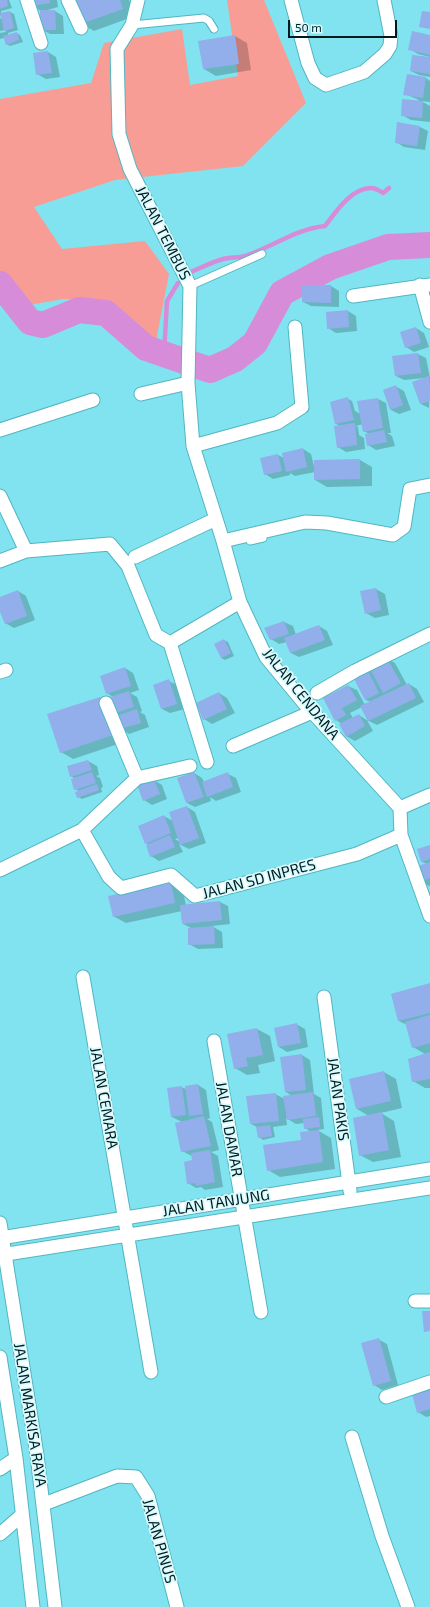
<!DOCTYPE html>
<style>
body{margin:0}
#map{position:relative;width:430px;height:1607px;overflow:hidden;background:#81e3ef;font-family:"Exo 2",sans-serif}
canvas{display:block}
.scale{position:absolute;left:288px;top:20px;width:109px;height:18px;box-sizing:border-box;border:2px solid #001b1e;border-top:0;padding-left:5px;font-size:12px;line-height:14px;white-space:nowrap;color:#001b1e;-webkit-text-stroke:3px #d6fafe;paint-order:stroke}
</style>
<div id="map">
<canvas width="430" height="1607"></canvas>
<div class="scale">50 m</div>
</div>
<script>
const c = document.querySelector('canvas').getContext('2d');
c.lineJoin = 'round';
function fillPath(path, color) { c.fillStyle = color; c.fill(path, 'evenodd'); }
function stroke(path, color, width, dash) { c.strokeStyle = color; c.lineWidth = width; c.lineCap = dash ? 'butt' : 'round'; c.setLineDash(dash || []); c.stroke(path); }
function drawText(font, color, halo, rows, align = 'center') {
  c.font = font + ' "Exo 2",sans-serif'; c.lineWidth = 3.5; c.setLineDash([]); c.textBaseline = 'middle'; c.strokeStyle = halo; c.fillStyle = color; for (const [text, x, y, turn = 0] of rows) {
    c.save(); c.translate(x, y); c.rotate((+turn || 0) * Math.PI / 180); c.textAlign = isNaN(turn) ? turn : align; if (halo) c.strokeText(text, 0, 0); c.fillText(text, 0, 0); c.restore();
  }
}
fillPath(new Path2D(`
 M227,0H264L306,103L243,166L115,180L34,207L62,249L145,241L169,274L156,341L94,299H63L24,306L0,284V99L91,83L104,43L182,29L190,85L238,76Z`), '#f79d95');
fillPath(new Path2D(`
 M0,0H9L12,8L1,11V14L10,12L14,14L18,30L8,33V35L16,33L20,35L23,42L10,46L6,44L4,38L0,39V33L6,32L5,30L0,31V18L2,19L0,15Z
 M31,0H57L58,7L44,11H55L63,16L64,34H50L41,29V11L32,6Z
 M79,0H129L135,16L94,31L82,24Z
 M235,36L247,43L251,70L216,76L204,69Z
 M430,36V57L418,54L410,49Z
 M48,52L56,57L60,77L46,79L37,74Z
 M430,58V77L419,75L411,71Z
 M426,78L430,81V102L421,101L430,106V122L411,120L402,115L419,100L405,94Z
 M420,127L428,131L425,150L404,147L396,142Z
 M331,286L339,291V307L311,306L303,302Z
 M348,311L356,316L357,331L336,333L328,328Z
 M416,328L424,333L429,347L414,352L406,347Z
 M418,354L426,358L430,378L429,408L421,404L425,378L404,380L396,376L393,357Z
 M395,386L404,391L411,410L399,414L391,410L384,390Z
 M348,399L352,401L355,411L361,414L378,399L386,403L391,433H387L392,436L395,446L376,450L368,445L369,434L364,431L363,424L356,426L358,427L359,435L364,438L365,449L346,452L338,447L340,426L336,424Z
 M303,449L311,454L314,466L360,460L372,467V486L327,487L315,480V472L295,476L290,473V475L273,479L265,474L261,459L278,455L284,458Z
 M376,589L385,594L389,615L375,618L366,613L361,592Z
 M18,591L26,596L35,620L14,628L5,623L0,609V598Z
 M284,622L293,626L296,635L319,626L327,631L333,645L299,657L291,653L287,642L279,644L271,639L266,628Z
 M224,640L228,642L234,656L225,660L221,658Z
 M386,658L395,663L407,685L409,684L417,689L424,702L377,725L367,720L373,731L355,741L346,736L342,724L336,720L348,686L357,690L365,705L371,702L366,700L353,675L366,669L373,672ZM362,707L368,721L359,715L353,718L350,713Z
 M125,668L133,673L139,690L130,693L137,697L142,711L140,712L145,715L149,727L129,734L120,728L124,742L73,759L61,752L100,698L110,703L113,697L107,693Z
 M169,681L177,685L185,709L170,713L162,709Z
 M219,693L227,698L235,713L212,724L204,719Z
 M88,761L97,766L99,775L96,776L100,778L103,787L101,788L102,792L82,799L78,797L79,791L75,789V779L71,776L68,767Z
 M194,773L202,778L204,782L228,774L236,778L241,792L216,801L210,797L211,801L195,807L187,803Z
 M154,780L162,785L167,799L152,805L144,800Z
 M187,807L195,812L206,843L189,849L179,844L183,852L159,861L151,856L149,845L146,843L164,816L173,821ZM178,838L180,842L175,839Z
 M430,847V886H429L421,881L427,864L422,862Z
 M171,884L183,891L186,906L220,902L228,906L230,924L212,926L222,932L223,948L198,949L189,944L191,928L183,924L182,911L126,923L113,916Z
 M430,984V1088H425L413,1081L425,1054L413,1047L407,1025L399,1021L392,994Z
 M296,1024L305,1029L308,1047L287,1052L279,1047Z
 M257,1029L270,1036L275,1061L258,1065L260,1073L247,1075L235,1068L228,1035Z
 M302,1055L310,1060L314,1094L321,1098L324,1129L317,1130L331,1138L335,1169L280,1177L268,1170L311,1132L305,1128L304,1123L296,1124L286,1118L287,1125L273,1127L275,1137L263,1140L259,1137L257,1127L251,1124L275,1094L285,1099L292,1096L286,1092Z
 M384,1072L396,1079L402,1108L381,1113L394,1121L401,1157L373,1162L360,1155L369,1116L357,1109Z
 M198,1085L206,1090L210,1118L207,1119L212,1122L219,1150L211,1152L218,1156L223,1187L205,1190L201,1187L196,1188L188,1183L193,1161L192,1156L182,1151V1122L172,1117L181,1087L186,1089Z
 M378,1339L387,1344L398,1385L382,1390L374,1385Z
 M430,1389V1416L426,1417L418,1412Z`), '#0003');
stroke(new Path2D(`
 M189,273C200,268 212,262 223,259C231,257 240,258 248,255C274,246 296,229 325,226C335,213 351,188 371,188C375,188 380,191 383,193L389,188
 M164,354L167,301L178,283`), '#d68cd9', 4.5);
stroke(new Path2D(`
 M0,284L30,322L43,325L79,310L106,313L146,348L210,370L235,359L255,343L282,293L330,267L388,247L430,245`), '#d68cd9', 26);
fillPath(new Path2D(`
 M0,0H7L8,6L0,9Z
 M30,0H50V3L31,6Z
 M76,0H120L123,9L81,24L72,1Z
 M40,10H55L56,30H40Z
 M10,11L14,28L4,31L0,13Z
 M422,11L430,12V29L419,27Z
 M412,31L430,35V55L408,50Z
 M17,32L19,40L6,45L3,36Z
 M235,35L239,64L203,69L198,41Z
 M48,51L52,73L36,75L33,53Z
 M412,55L430,57V74L410,71Z
 M407,74L426,77L423,98L403,95Z
 M402,99L423,101L422,118L401,116Z
 M397,122L420,126L417,146L395,143Z
 M302,285H331V303L302,302Z
 M348,310L349,327L327,329L326,312Z
 M416,327L421,343L405,348L400,332Z
 M418,353L421,373L395,376L392,356Z
 M429,376L430,401L420,404L412,382Z
 M396,385L403,405L390,410L383,390Z
 M348,397L354,420L335,424L330,402Z
 M378,398L383,428L363,432L357,401Z
 M355,423L357,445L337,448L334,426Z
 M384,430L387,442L367,446L365,434Z
 M303,448L307,467L286,472L282,453Z
 M278,454L282,471L264,475L260,458Z
 M360,459V479L314,480V460Z
 M376,588L381,610L365,614L360,591Z
 M18,590L27,616L5,624L0,612V597Z
 M284,621L289,634L270,640L264,628Z
 M319,625L325,640L290,653L284,638Z
 M224,639L231,653L221,658L214,644Z
 M386,657L401,683L383,693L369,667Z
 M125,667L131,686L106,694L100,676Z
 M366,667L379,693L365,700L352,675Z
 M169,679L177,704L161,709L153,685Z
 M409,683L416,698L368,721L360,706Z
 M348,685L357,700L342,708L346,715L335,721L323,698Z
 M129,691L134,707L112,714L107,698Z
 M219,692L227,709L203,720L196,703Z
 M100,697L113,735L60,753L47,714Z
 M137,709L141,723L120,729L116,716Z
 M359,714L365,726L346,737L339,724Z
 M88,760L92,770L70,777L67,766Z
 M92,772L96,783L74,790L71,779Z
 M194,772L204,797L186,803L177,778Z
 M228,772L233,787L207,797L202,782Z
 M154,779L160,794L143,801L137,785Z
 M97,784L99,790L77,798L75,792Z
 M187,806L199,838L180,845L169,812Z
 M164,815L171,833L145,844L138,826Z
 M170,835L175,847L150,857L146,845Z
 M430,845V859L421,862L417,849Z
 M430,862V878L420,882L415,867Z
 M171,883L175,903L113,917L108,896Z
 M220,901L222,920L182,924L180,905Z
 M214,926L215,944L188,945V928Z
 M430,983V1013L398,1021L391,994Z
 M430,1015V1043L412,1048L405,1022Z
 M297,1023L301,1043L278,1047L274,1028Z
 M257,1028L263,1055L246,1058L248,1066L234,1069L227,1034Z
 M430,1052V1079L412,1082L408,1059Z
 M302,1054L306,1090L285,1092L280,1057Z
 M384,1071L391,1101L356,1109L349,1079Z
 M198,1084L203,1114L189,1116L185,1086Z
 M182,1086L186,1115L171,1117L167,1088Z
 M313,1092L316,1116L287,1120L283,1096Z
 M276,1093L279,1121L250,1124L246,1096Z
 M382,1112L389,1150L359,1156L353,1118Z
 M204,1116L211,1146L181,1152L175,1123Z
 M319,1117L320,1127L304,1129L303,1119Z
 M270,1125L272,1136L258,1138L256,1127Z
 M319,1130L323,1162L267,1171L263,1145L301,1140L300,1132Z
 M210,1150L215,1182L196,1186V1183L187,1184L184,1162L192,1160L191,1153Z
 M422,1311H430V1331L424,1332Z
 M379,1338L391,1381L373,1386L361,1343Z
 M430,1388V1409L417,1413L412,1393Z`), '#92aeeb');
const lane = new Path2D(`
 M132,25L204,18L209,21L214,29
 M190,286L262,254
 M250,541L263,538`);
const street = new Path2D(`
 M27,0L41,43
 M68,0L81,28
 M138,0L132,25L117,49L119,134L130,169L190,286L188,383L193,446L223,541L240,602L266,657L304,703L400,808
 M291,0L308,63L315,78L326,85L364,72L385,54L390,46L391,36L384,0
 M420,285L430,322
 M353,296L430,285
 M141,394L188,383
 M0,430L93,400
 M193,446L277,423L302,407L295,327
 M0,496L26,551
 M223,541L305,522L327,523L393,535L404,527L410,489L430,485
 M135,557L216,519
 M0,561L26,551L110,544L128,566L156,635L170,643L240,602
 M170,643L207,762
 M0,672L6,670
 M317,693L355,671L430,634
 M106,703L137,778
 M233,746L312,712
 M400,808L401,835L430,916
 M400,808L430,795
 M82,830L109,877L121,888L171,875L195,896L357,854L401,835
 M0,870L82,830L137,778L190,766
 M83,977L151,1372
 M324,997L350,1191
 M214,1041L261,1312
 M0,1223L37,1455L55,1607
 M0,1238L430,1169
 M0,1255L430,1188
 M415,1301H430
 M0,1357L16,1458L33,1607
 M386,1397L430,1382
 M352,1437L382,1536L408,1607
 M0,1469L16,1458
 M44,1504L117,1476L136,1477L148,1496L177,1607
 M0,1534L22,1515`);
stroke(lane, '#51b6c1', 9);
stroke(street, '#51b6c1', 15);
stroke(lane, '#fff', 7);
stroke(street, '#fff', 13);
drawText('15px', '#001b1e', '#d6fafe', [
 ["JALAN TEMBUS",163,233,63],
 ["JALAN CENDANA",301,694,51],
 ["JALAN SD INPRES",259,879,-15],
 ["JALAN CEMARA",104,1098,80],
 ["JALAN PAKIS",338,1099,82],
 ["JALAN DAMAR",229,1129,80],
 ["JALAN TANJUNG",216,1203,-9],
 ["JALAN MARKISA RAYA",30,1415,81],
 ["JALAN PINUS",159,1541,74]
]);
</script>
